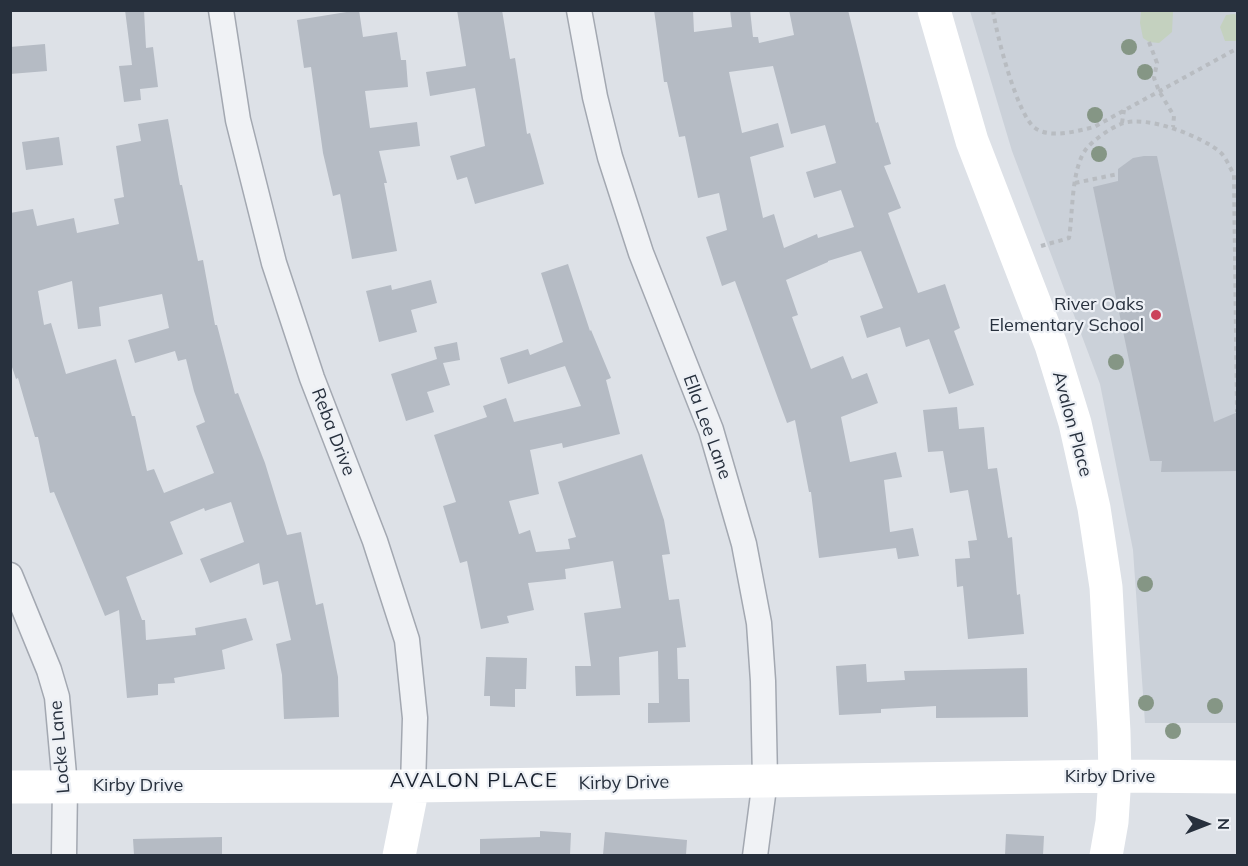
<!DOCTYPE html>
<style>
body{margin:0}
#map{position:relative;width:1248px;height:866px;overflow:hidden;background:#dde1e7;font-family:Mulish,sans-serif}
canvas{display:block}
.frame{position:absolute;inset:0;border:12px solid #27303d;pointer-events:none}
.north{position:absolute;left:1176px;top:794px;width:60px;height:60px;-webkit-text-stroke:4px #edf0f5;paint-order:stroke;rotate:90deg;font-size:16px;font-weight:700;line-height:24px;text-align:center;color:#27303d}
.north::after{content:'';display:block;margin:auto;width:21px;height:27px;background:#27303d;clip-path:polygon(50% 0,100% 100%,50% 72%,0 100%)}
</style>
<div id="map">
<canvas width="1248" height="866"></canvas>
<div class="frame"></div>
<div class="north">N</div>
</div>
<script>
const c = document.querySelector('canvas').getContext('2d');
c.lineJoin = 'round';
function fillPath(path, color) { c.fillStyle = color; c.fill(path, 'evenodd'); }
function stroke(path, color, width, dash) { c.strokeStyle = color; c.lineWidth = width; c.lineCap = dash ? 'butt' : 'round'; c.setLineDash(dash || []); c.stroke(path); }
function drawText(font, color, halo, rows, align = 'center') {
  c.font = font + ' Mulish,sans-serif'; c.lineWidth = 4.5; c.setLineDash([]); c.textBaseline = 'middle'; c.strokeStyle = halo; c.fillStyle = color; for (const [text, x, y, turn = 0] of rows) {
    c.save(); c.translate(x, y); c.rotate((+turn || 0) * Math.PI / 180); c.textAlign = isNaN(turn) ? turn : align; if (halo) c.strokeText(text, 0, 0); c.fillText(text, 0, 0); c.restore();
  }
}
fillPath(new Path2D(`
 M970,11H1237V723H1145L1133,550L1100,384L1012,151Z`), '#cbd1d9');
fillPath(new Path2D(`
 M1141,11H1175H1173L1172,32L1159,43L1149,42L1143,38L1140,23Z
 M1234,14L1237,15V41H1225L1220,27L1226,15Z`), '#c4d1bf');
fillPath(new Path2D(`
 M125,10H144L146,48L153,47L158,87L140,89L141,100L124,102L119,66L132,65Z
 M359,10L363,37L397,32L401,60H406L408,87L365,91L370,128L417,122L420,146L379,151L387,183H384L397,251L352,259L340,194L333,196L323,153L311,67L304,68L297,20Z
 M457,10H502L510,59L515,58L527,134L530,133L544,184L475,204L467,177L457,180L450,156L485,146L475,88L430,96L426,72L466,66Z
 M654,10H693L694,32L732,27L730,10H750L753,37H758L759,43L794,35L789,10H848L876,123L878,122L891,164L884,166L901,208L888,213L918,293L945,284L960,328L954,331L974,385L949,394L929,339L906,347L900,327L867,338L860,316L883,308L861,251L828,261V262L786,280L798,315L792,317L811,369L843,356L852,379L867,373L878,403L841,417L850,462L896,452L902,477L884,480L890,532L913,528L919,556L898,559L896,548L819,558L811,492H809L795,420L787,423L735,281L722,286L706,237L727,230L719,193L698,198L685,136L679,137L667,82H664ZM773,66L791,134L825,125L836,163L806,172L814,198L841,190L854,227L818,238L817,234L784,248L774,214L763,218L750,157L784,147L778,123L742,133L729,72Z
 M45,44L47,71L10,74V47Z
 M168,119L180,185H182L198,261L203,260L215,325H217L235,394L238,393L265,463L287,535L301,532L316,605L323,603L338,677L339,717L284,719L282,675L276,644L291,640L278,581L263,585L259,563L210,583L200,559L244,542L231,502L205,511L204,508L170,522L183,554L126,577L142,620H145L146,640L196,635L195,628L246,618L253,640L222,650L225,669L174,678L175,683L158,684V695L127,698L119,610L105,616L54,492L50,493L38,437H35L18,378L16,379L10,361V213L33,209L37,226L74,218L77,233L119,224L114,199L124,197L116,146L141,141L138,124ZM72,281L78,329L101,326L99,307L162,294L169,328L128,340L135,363L175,351L178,361L186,359L194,391L205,422L196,426L214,473L164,493L154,469L147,471L135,416H132L116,359L66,374L51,323L44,325L38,291Z
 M59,137L63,165L26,170L22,142Z
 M1144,156H1157L1214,422L1238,412V471L1161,472L1162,461H1150L1093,187L1118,181V169L1133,158Z
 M568,264L590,331L591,330L611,378L606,380L620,434L563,448L562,443L530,450L539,494L509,501L519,534L530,530L536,552L570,549L568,539L576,537L558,482L642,454L664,520L670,554L662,555L669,600L679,599L686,647L677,648L678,679H689L690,722L648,723V703H659L658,651L619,657L620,695L576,696L575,666H591L584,613L621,608L613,561L565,569L566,579L528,583L534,610L507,616L509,623L481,629L467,561L460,563L443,506L456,502L434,435L487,417L483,406L506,398L514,422L581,406L565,366L508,384L500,358L528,349L530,355L563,342L541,273Z
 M431,280L437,303L411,310L417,332L379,342L366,291L391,285L392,290Z
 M457,342L460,360L443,363L450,385L427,392L434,412L406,421L391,374L437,359L434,347Z
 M957,407L959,429L984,427L988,469L997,468L1008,538L1012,537L1017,595L1020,594L1024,634L968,639L963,586L957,587L955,559L970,558L968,541L977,540L968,490L950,493L943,451L928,452L923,410Z
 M486,657L527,658L526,689H515V707L490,706V696H484Z
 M866,664L867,682L905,680L904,671L1027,668L1028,717L936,718V706L881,709V713L839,715L836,666Z
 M540,831L571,833L570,855H480V839L540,837Z
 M605,832L687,840L686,855H603Z
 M1006,834L1044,836L1043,855H1005Z
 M222,837V855H134L133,839Z`), '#b5bbc4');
const street = new Path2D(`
 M221,10L238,120L274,263L312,378L375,541L407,640L415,718L413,786
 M579,10L595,97L610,157L641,253L711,430L744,544L759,623L763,681L765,780L755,856
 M10,575L49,670L57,697L65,786L64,856`);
stroke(street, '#a3a8b1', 27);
stroke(new Path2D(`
 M993,10C996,33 1017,115 1035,128C1050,139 1077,131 1094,127L1238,48
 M1149,42L1157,63L1154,78L1159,91L1174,116L1173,127
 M1122,123L1124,110
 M1075,183L1118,174
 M1041,246L1069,238C1073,213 1071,167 1087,148C1095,139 1109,129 1121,124C1145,114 1201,136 1220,152C1226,157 1230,168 1234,175L1237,412`), '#b8bcc1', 4, [4.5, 4.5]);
stroke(street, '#f0f2f5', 24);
stroke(new Path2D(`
 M934,10L972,141L1051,345L1075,423L1094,508L1106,587L1114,732L1115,776L1112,822L1106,856
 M10,787L413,786L1115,776L1238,777
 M399,856L413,786`), '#fff', 33);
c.fillStyle = '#859685';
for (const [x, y] of [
 [1129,47],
 [1145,72],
 [1095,115],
 [1099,154],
 [1116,362],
 [1145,584],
 [1146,703],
 [1215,706],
 [1173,731]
]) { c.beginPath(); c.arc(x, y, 8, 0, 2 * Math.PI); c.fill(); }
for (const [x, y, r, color] of [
 [1156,315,6,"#cb435c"]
]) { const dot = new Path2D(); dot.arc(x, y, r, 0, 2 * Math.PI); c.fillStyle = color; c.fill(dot); stroke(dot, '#edf0f5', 2); }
drawText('18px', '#27303d', '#edf0f5', [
 ["River Oaks",1144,305],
 ["Elementary School",1144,326]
], 'right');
drawText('18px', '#27303d', '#edf0f5', [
 ["Avalon Place",1072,424,75],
 ["Ella Lee Lane",707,427,70],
 ["Reba Drive",333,432,69],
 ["Locke Lane",60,747,-95],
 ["Kirby Drive",1110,777],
 ["Kirby Drive",624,783,-1],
 ["Kirby Drive",138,786]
]);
c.letterSpacing = '1.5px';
drawText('20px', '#19212e', '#edf0f5', [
 ["AVALON PLACE",474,781]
]);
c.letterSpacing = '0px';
</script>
